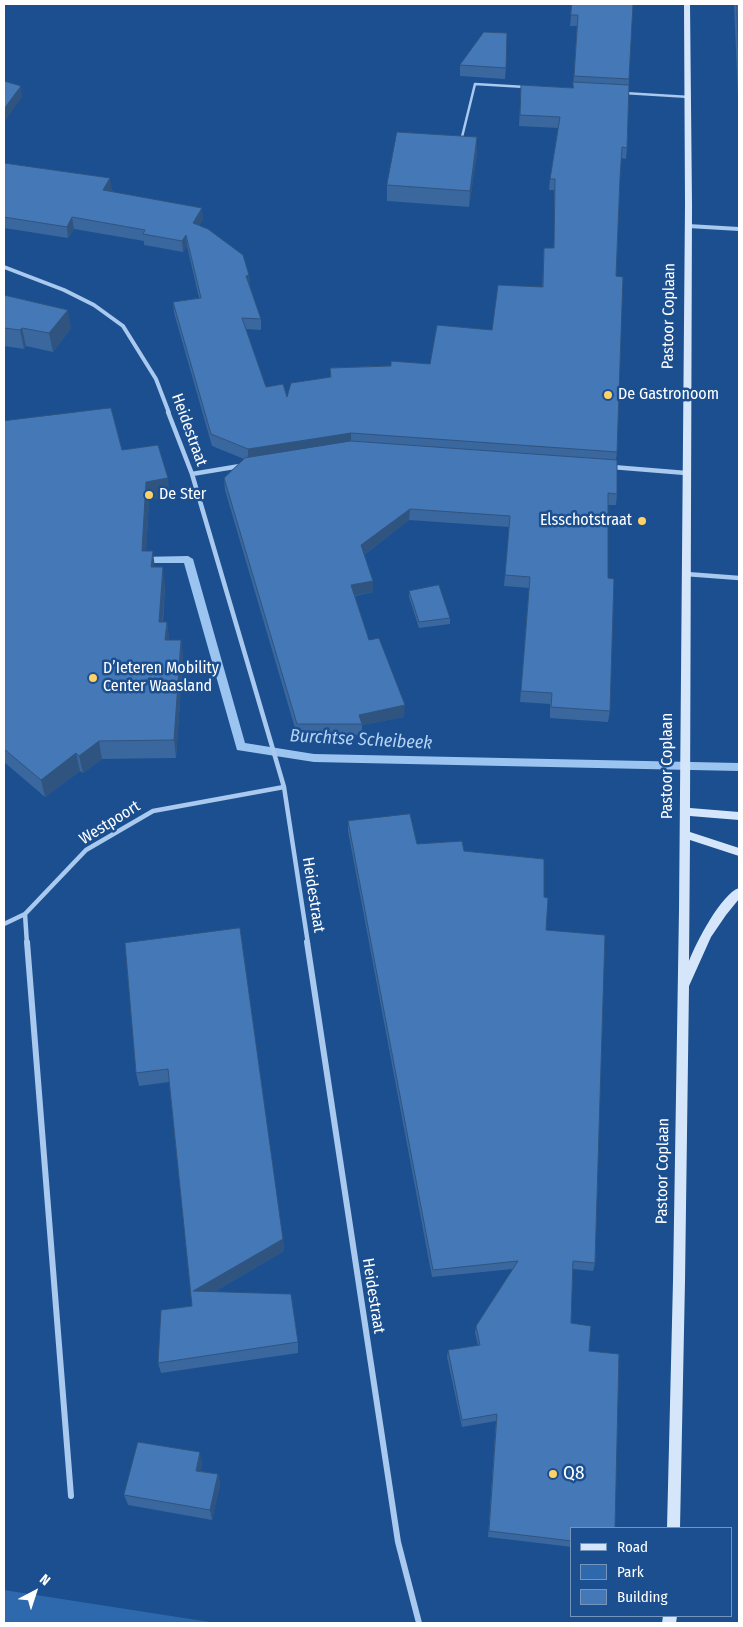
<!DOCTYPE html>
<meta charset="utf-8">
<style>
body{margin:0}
#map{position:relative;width:743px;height:1627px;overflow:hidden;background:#1b4f8f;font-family:"Fira Sans Condensed",sans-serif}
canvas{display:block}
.frame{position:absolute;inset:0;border:5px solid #fff;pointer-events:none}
.legend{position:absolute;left:570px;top:1527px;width:162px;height:90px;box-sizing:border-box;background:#1b4f8f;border:1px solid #7695bc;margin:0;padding:6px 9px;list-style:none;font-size:15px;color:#fff}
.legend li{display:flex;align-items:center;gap:10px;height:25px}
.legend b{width:25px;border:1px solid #7695bc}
.north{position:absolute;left:10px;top:1567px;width:50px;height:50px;-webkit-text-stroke:4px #1b4f8f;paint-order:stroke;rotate:40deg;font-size:14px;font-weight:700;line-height:20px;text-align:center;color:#fff}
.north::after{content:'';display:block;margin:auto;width:18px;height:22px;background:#fff;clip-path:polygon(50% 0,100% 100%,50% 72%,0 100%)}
</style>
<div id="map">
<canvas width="743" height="1627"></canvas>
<div class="frame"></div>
<ul class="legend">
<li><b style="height:6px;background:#d6e6fa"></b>Road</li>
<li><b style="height:14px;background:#2e69ad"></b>Park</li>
<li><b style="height:14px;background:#4478b7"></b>Building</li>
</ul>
<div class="north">N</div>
</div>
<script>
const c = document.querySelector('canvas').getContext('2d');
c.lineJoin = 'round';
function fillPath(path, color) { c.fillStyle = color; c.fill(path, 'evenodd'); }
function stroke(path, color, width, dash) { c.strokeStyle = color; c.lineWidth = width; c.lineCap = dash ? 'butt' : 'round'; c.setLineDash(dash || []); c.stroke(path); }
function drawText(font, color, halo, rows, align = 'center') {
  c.font = font + ' "Fira Sans Condensed",sans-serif'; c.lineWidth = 5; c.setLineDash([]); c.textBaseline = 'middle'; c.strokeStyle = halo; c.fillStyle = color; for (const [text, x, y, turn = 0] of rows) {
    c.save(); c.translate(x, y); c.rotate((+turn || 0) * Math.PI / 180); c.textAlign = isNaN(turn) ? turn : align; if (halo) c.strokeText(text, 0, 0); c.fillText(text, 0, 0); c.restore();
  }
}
fillPath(new Path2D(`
 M4,1590L216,1623H4Z`), '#2e69ad');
fillPath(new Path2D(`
 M188,556L193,559L245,743L314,754L739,763V771L314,762L237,750L184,563H140L135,560L140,557Z`), '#9cc4f0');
stroke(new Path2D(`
 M624,93L689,97
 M461,141L475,84L525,87`), '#a9c9ee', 2.5);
stroke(new Path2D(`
 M688,226L739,229
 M4,267L64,290L94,305L123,326L156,379L169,413`), '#a9c9ee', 4);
stroke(new Path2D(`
 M168,412L192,474L284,787L308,944
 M612,467L686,473
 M192,474L240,466
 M686,574L739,578
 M25,914L27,944
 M4,924L25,914L86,850L153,811L284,787`), '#a9c9ee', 4.5);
stroke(new Path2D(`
 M27,942L71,1496
 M307,942L398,1542L419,1623`), '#a9c9ee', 6);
fillPath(new Path2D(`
 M684,4H690L692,205L690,808L739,812V820L690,816V832L739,848V856L690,840L689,961C696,943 721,894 739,888V899L726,915L711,937L689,986L685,1281L680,1528H667L673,1281L679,910L685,205Z
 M663,1616H677L676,1623H662Z`), '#d6e6fa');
fillPath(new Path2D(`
 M572,4L629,79L627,148L626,159L621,158L620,178L616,276L617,452L616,460L617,494L616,505H608V578L610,711L608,722L550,718V704L520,702L529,588L504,586L509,527L409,520L364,555L373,581V592L355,596L369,640L404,717L362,725V735H297L225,490L224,478L244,459L212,446L174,313L173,302L199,298L187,246L183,252L144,245V241L74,229L68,238L4,228V163L112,189L111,191L203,219L199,225L249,275L250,286L261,319V330L246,329L266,387L287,397L330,377V368L430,364L492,330L542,287L544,248H554V190H549L550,179L558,128L519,126L521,85L573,88L577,26H570Z
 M734,4H739V121Z
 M460,65L506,68L505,79L460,76Z
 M477,137V153L469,207L387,201V185Z
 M4,294V295L71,328L53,352L26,346L24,349L4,346Z
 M4,421L122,450L170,496L149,500L146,551L165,586L163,622H167L169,640H181L183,658L176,758L102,759L83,773L80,771L45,797L4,762Z
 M409,591L450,618V624L419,628L409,597Z
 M348,821L417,844L464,851L544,897L546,930L595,1263L593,1271L573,1269L571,1323L572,1547L488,1537L496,1421L462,1427L447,1357L448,1350L478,1345L475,1333L476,1326L513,1269L432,1277L348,831Z
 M125,943L283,1239L284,1251L214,1292L298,1342V1353L161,1373L158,1363L192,1306L169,1082L139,1086L136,1073Z
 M202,1463L200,1471L218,1474L220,1484L212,1520L128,1505L124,1495Z`), '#3a679d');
fillPath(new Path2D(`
 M21,86L22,97L4,123V109Z
 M477,137V153L469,207L470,191Z
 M110,178L112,189L105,201L103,190Z
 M202,208L203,219L194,234L193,223Z
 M72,217L74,229L68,238L67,227Z
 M186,235L187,246L183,252L182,241Z
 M249,275L250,286L247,287L246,276Z
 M68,310L71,328L53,352L49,333Z
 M22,328L26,346L24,349L20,330Z
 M351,433V444L248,461V449Z
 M168,478L170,496L149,500L145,569L142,551L146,482Z
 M410,509L409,520L361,557V545Z
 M153,551L155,569L151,567Z
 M163,567L165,586L161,640L159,622Z
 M373,581V592L351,596V585Z
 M167,622L169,640H165Z
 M181,640L183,658L176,758L174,740Z
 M405,705L404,717L362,725L359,715Z
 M99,741L102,759L83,773L79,756Z
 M76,753L80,771L45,797L41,780Z
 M283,1239L284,1251L195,1303L193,1291Z
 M200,1452L202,1463L198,1481L196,1471Z
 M218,1474L220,1484L212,1520L210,1510Z`), '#305480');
const building = new Path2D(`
 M572,4H633L629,79L574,76L578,15H571Z
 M737,4H739V64Z
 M484,32L507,33L506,68L460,65Z
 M4,81L21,86L4,109Z
 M573,82L629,85L627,148L622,147L620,178L616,276L623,277L617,452L351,433L248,449L211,434L173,302L201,298L186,235L182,241L143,234L145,230L72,217L67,227L4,217V163L110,178L103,190L202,208L193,223L208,229L243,255L249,275L246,276L261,319L242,318L266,387L283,384L287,397L291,383L331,377L330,368L391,366V361L430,364L437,325L492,330L498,285L543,287L544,248H554L555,179H550L560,117L520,115L521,85L573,88Z
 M397,132L477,137L470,191L387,185Z
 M4,295L68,310L49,333L22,328L20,330L4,328Z
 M111,408L122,450L158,445L168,478L146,482L142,551H153L151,567H163L159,622H167L165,640H181L174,740L99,741L79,756L76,753L41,780L4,749V421Z
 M351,441L617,460V494L608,493V578L614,579L610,711L551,707L552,693L521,691L530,577L505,575L510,516L410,509L361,545L373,581L351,585L369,640L379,638L405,705L359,715L362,724H297L224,478L245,458Z
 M439,585L450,618L419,622L409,591Z
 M410,814L417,844L462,841L464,851L544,859V897L548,898L546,930L605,935L595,1263L573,1261L571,1323L591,1326L589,1351L619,1354L615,1528H572V1541L489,1531L497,1414L462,1420L448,1350L480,1345L476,1326L518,1261L433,1270L348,821Z
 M240,928L283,1239L193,1291L291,1294L298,1342L158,1363L161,1310L192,1306L168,1069L136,1073L125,943Z
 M138,1442L200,1452L196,1471L218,1474L210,1510L124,1495Z`);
fillPath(building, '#4478b7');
stroke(building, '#305480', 1);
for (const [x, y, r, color] of [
 [608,395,5,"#ffd166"],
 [149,495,5,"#ffd166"],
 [642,521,5,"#ffd166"],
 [93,678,5,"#ffd166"],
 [553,1474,5,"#ffd166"]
]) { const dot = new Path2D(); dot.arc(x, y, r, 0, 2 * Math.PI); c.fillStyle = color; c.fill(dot); stroke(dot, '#1b4f8f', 2); }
drawText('16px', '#fff', '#1b4f8f', [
 ["Pastoor Coplaan",669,316,-89],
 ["Heidestraat",189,430,70],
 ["Pastoor Coplaan",668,766,-90],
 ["Westpoort",110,823,-32],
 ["Heidestraat",313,895,81],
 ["Pastoor Coplaan",663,1171,-89],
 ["Heidestraat",373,1296,81]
]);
drawText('16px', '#fff', '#1b4f8f', [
 ["De Gastronoom",618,395],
 ["De Ster",159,495],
 ["Elsschotstraat",632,521,"right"],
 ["D’Ieteren Mobility",103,669],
 ["Center Waasland",103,687]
], 'left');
drawText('italic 18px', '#b5d3f5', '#1b4f8f', [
 ["Burchtse Scheibeek",361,740,3]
]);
drawText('19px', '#fff', '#1b4f8f', [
 ["Q8",563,1474]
], 'left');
</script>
